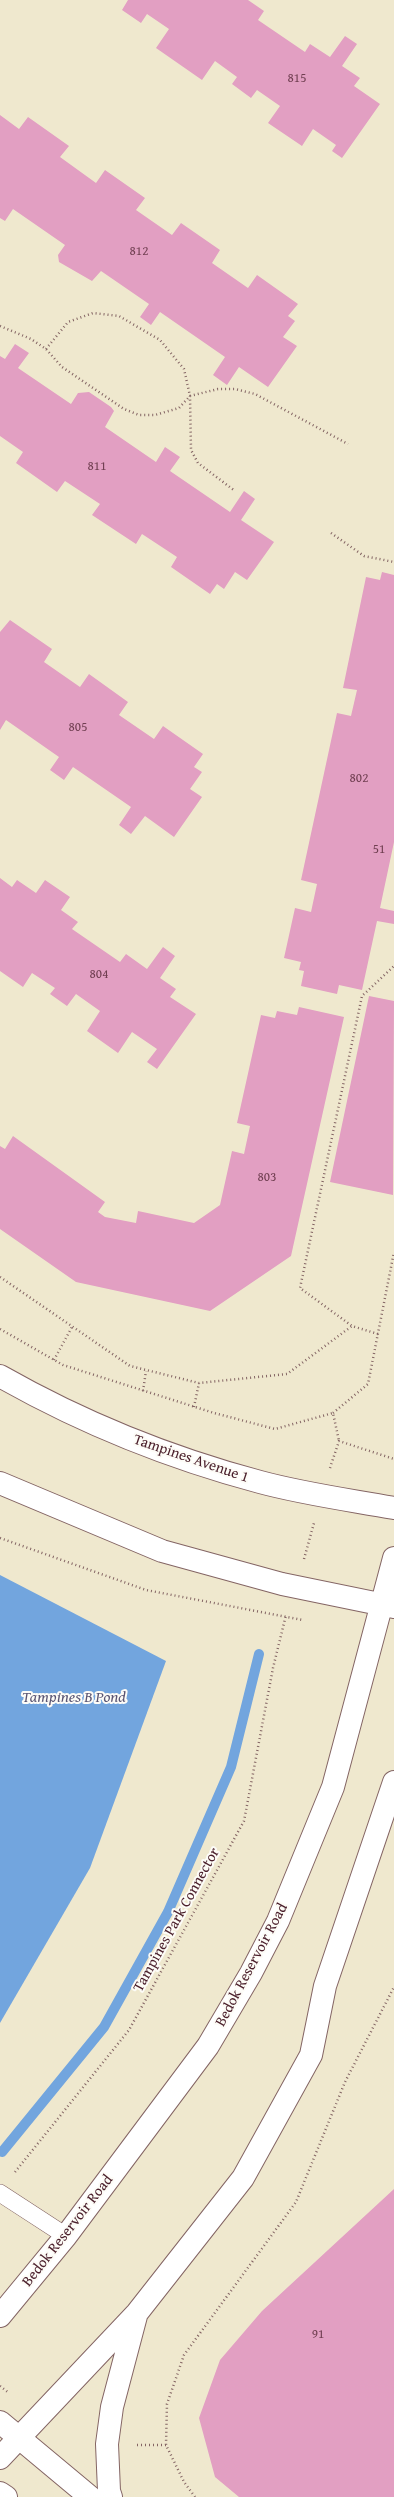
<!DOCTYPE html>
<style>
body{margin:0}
canvas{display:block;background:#efe8ce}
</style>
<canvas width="394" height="2497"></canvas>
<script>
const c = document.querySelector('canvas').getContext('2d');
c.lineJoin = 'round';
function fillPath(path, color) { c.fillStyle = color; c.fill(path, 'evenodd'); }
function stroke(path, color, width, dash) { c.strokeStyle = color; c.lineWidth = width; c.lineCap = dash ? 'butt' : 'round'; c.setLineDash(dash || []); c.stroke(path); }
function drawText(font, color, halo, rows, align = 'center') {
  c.font = font + ' "Gentium Book Plus",serif'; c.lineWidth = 4; c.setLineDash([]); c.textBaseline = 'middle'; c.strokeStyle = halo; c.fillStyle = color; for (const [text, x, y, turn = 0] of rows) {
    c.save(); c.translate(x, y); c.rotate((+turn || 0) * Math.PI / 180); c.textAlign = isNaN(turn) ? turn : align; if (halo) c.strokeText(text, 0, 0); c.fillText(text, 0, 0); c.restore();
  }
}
fillPath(new Path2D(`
 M0,1575L166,1661L90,1868L0,2023Z`), '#72a5de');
stroke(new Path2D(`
 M2,2152L104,2027L168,1912L231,1767L259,1654`), '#72a5de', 10);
fillPath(new Path2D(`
 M128,0H248L264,11L258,20L305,52L310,44L330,57L345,36L357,44L342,66L360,78L354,86L380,104L342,158L332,151L336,145L313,129L302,146L268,123L280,106L257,90L251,98L232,84L237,77L215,61L202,80L156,48L169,29L147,14L141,23L122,10Z
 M0,115L19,129L28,117L69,146L60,157L96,183L105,170L145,198L136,210L172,235L181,223L220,250L212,263L248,288L257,275L298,304L288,316L295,321L283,337L297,346L268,387L239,367L227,385L213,375L225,357L160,312L151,325L140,317L149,304L101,271L92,281L59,262L58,255L65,245L13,209L5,221L0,218Z
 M15,344L29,353L18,368L71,404L78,393L89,392L111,407L114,411L105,427L156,462L165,447L180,457L170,471L230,512L244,491L255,499L241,520L274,542L247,580L235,572L224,589L217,584L210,594L171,567L177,557L142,534L136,544L92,515L100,504L65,481L57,492L16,463L23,452L0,436V356L5,359Z
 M382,572L394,575V842L380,908L394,911V924L377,921L362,990L339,985L337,994L301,986L304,971L299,970L301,962L284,958L295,908L311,912L317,884L301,880L337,713L351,716L357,690L343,688L366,577L380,580Z
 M10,620L52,649L44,662L80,687L89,674L128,702L119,715L154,739L163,726L203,754L194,767L202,772L190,789L202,797L174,837L145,816L131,834L119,825L131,807L73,767L64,780L50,770L59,757L6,720L0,730V632Z
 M0,878L12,887L17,880L36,893L45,880L70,897L61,910L78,922L72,929L120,962L126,954L147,969L163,947L175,956L160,978L176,989L170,997L196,1014L157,1069L147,1062L157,1049L132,1032L118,1053L87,1031L100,1011L76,994L67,1006L50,994L55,988L32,973L23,987L0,971Z
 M369,996L394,1001L393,1195L330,1182Z
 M299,1007L344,1017L291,1256L210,1311L76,1282L0,1229V1146L5,1149L13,1136L105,1202L98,1212L105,1217L136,1223L138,1211L194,1223L220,1205L232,1151L244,1154L250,1126L237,1123L261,1015L275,1018L277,1011L297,1015Z
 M394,2189V2497H239L215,2477L199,2418L220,2360L262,2311Z`), '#e29fc2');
const lane = new Path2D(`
 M0,2193L66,2236`);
const street = new Path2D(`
 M0,2422L90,2497
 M0,2493L6,2497`);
const secondary = new Path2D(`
 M0,1376C81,1422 170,1458 260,1482C304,1494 350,1500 394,1508
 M0,1483L162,1551L282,1584L394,1607
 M0,2316L66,2236L208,2046L251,1973L278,1921L333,1787L394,1558
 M0,2458L137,2313L243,2178L311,2055L325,1986L394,1782
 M111,2497L109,2491L107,2444L112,2407L136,2316`);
stroke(lane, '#846564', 18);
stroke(street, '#846564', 24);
stroke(secondary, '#846564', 24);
stroke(new Path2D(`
 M0,326L31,339L46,349L62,367L124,409L139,415H155L179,408L190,396L218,389H235L255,394L348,444
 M46,349L68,322L93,313L119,316L160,340L184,369L190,396L191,450L198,463L235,491
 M331,533L364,556L394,562
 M0,1277L130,1366L199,1383L287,1374L352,1326
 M0,1329L63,1365L214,1413L275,1429L333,1413L339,1441
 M378,1334L352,1326L300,1288L362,996L394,966
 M54,1360L73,1325
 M143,1391L146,1371
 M194,1407L199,1383
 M333,1413L368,1384L394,1252
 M330,1468L339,1441L394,1459
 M0,1538L146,1590L303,1620
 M304,1559L314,1523
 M15,2172L129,2030L244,1821L273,1668L286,1615
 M0,2386L9,2393
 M137,2445H166
 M195,2497L184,2482L166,2445L167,2404L184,2355L296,2202L345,2082L394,1987`), '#846564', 2.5, [1, 3]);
stroke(lane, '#fff', 17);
stroke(street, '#fff', 22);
stroke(secondary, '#fff', 22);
drawText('13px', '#703f51', null, [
 ["815",297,79],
 ["812",139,252],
 ["811",97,467],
 ["805",78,728],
 ["802",359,779],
 ["51",379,850],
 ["804",99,975],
 ["803",267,1178],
 ["91",318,2335]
]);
drawText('15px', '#4a1f2b', '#fdfcf7', [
 ["Tampines Avenue 1",191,1459,19],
 ["Tampines Park Connector",177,1920,-61],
 ["Bedok Reservoir Road",252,1965,-62],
 ["Bedok Reservoir Road",68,2231,-52]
]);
drawText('italic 16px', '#5a5573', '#fdfcf7', [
 ["Tampines B Pond",74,1698]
]);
</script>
